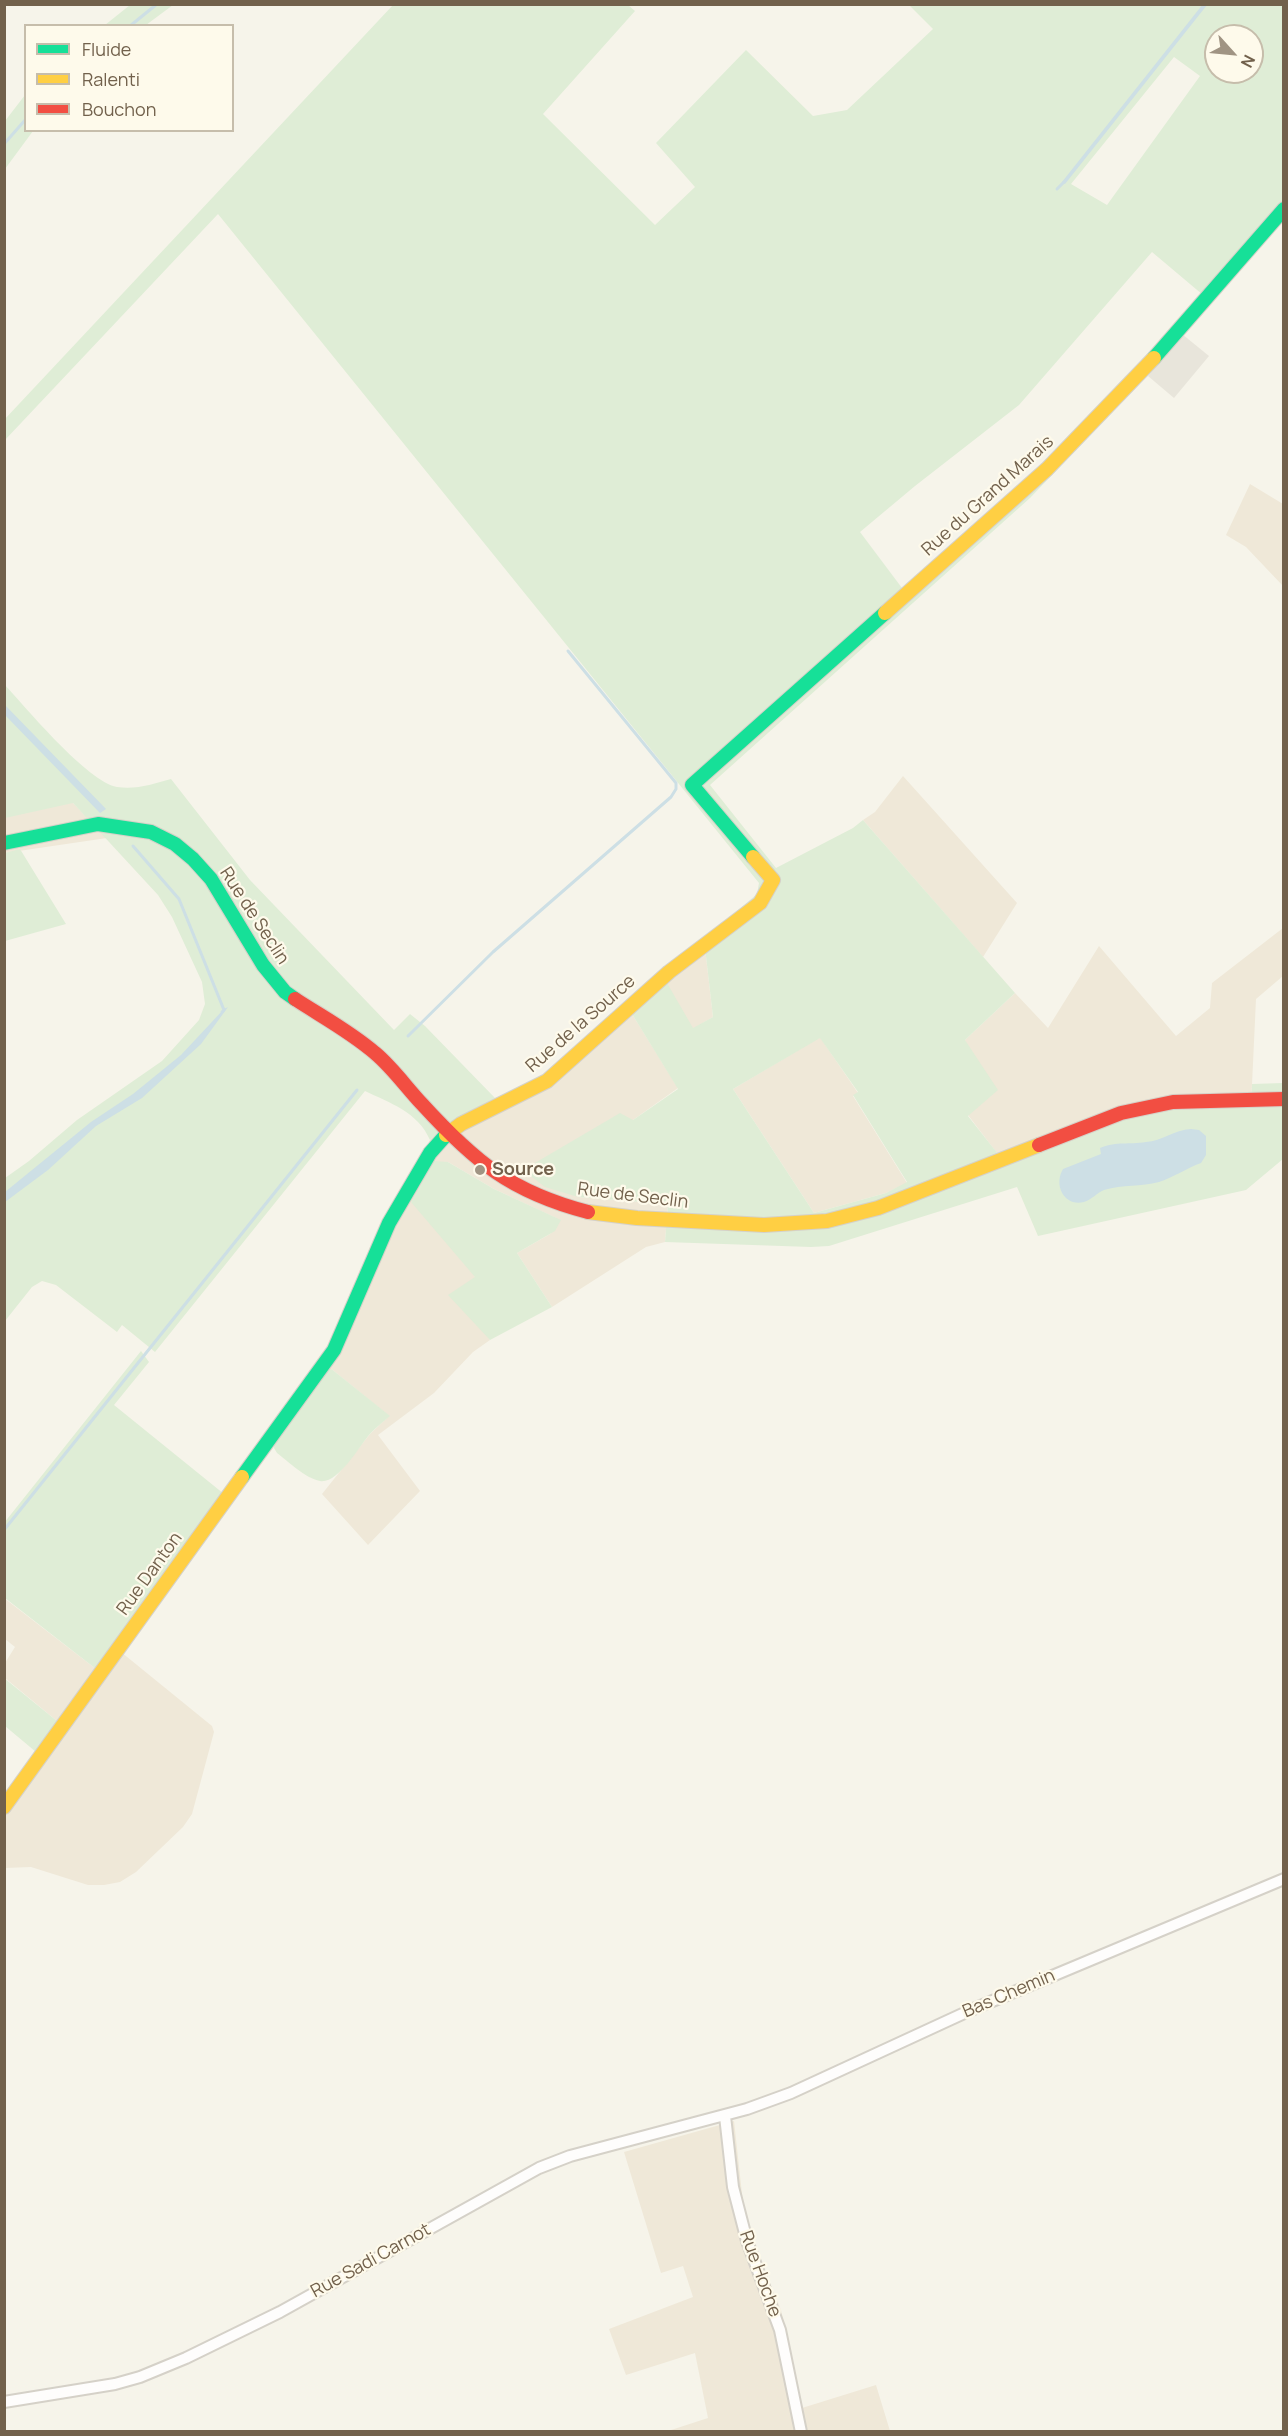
<!DOCTYPE html>
<style>
body{margin:0}
#map{position:relative;width:1288px;height:2436px;overflow:hidden;background:#f6f4ea;font-family:Manrope,sans-serif}
canvas{display:block}
.frame{position:absolute;inset:0;border:6px solid #72614c;pointer-events:none}
.legend{position:absolute;left:24px;top:24px;width:210px;height:108px;box-sizing:border-box;background:#fefaeb;border:2px solid #c6bdab;margin:0;padding:8px 10px;list-style:none;font-size:18px;color:#72614c}
.legend li{display:flex;align-items:center;gap:12px;height:30px}
.legend b{width:30px;border:2px solid #c6bdab}
.north{position:absolute;left:1204px;top:24px;width:60px;height:60px;box-sizing:border-box;background:#fefaeb;border:2px solid #c6bdab;border-radius:50%;rotate:117deg;font-size:16px;font-weight:700;line-height:24px;text-align:center;color:#72614c}
.north::after{content:'';display:block;margin:auto;width:21px;height:27px;background:#a09483;clip-path:polygon(50% 0,100% 100%,50% 72%,0 100%)}
</style>
<div id="map">
<canvas width="1288" height="2436"></canvas>
<div class="frame"></div>
<ul class="legend">
<li><b style="height:8px;background:#16e098"></b>Fluide</li>
<li><b style="height:8px;background:#ffcf43"></b>Ralenti</li>
<li><b style="height:8px;background:#f24e42"></b>Bouchon</li>
</ul>
<div class="north">N</div>
</div>
<script>
const c = document.querySelector('canvas').getContext('2d');
c.lineJoin = 'round';
function fillPath(path, color) { c.fillStyle = color; c.fill(path, 'evenodd'); }
function stroke(path, color, width, dash) { c.strokeStyle = color; c.lineWidth = width; c.lineCap = dash ? 'butt' : 'round'; c.setLineDash(dash || []); c.stroke(path); }
function drawText(font, color, halo, rows, align = 'center') {
  c.font = font + ' Manrope,sans-serif'; c.lineWidth = 4.5; c.setLineDash([]); c.textBaseline = 'middle'; c.strokeStyle = halo; c.fillStyle = color; for (const [text, x, y, turn = 0] of rows) {
    c.save(); c.translate(x, y); c.rotate((+turn || 0) * Math.PI / 180); c.textAlign = isNaN(turn) ? turn : align; if (halo) c.strokeText(text, 0, 0); c.fillText(text, 0, 0); c.restore();
  }
}
fillPath(new Path2D(`
 M1250,484L1283,504V586L1246,547L1226,535Z
 M4,730L73,803L107,838L5,853Z
 M903,776L1017,903L983,957L863,820L875,812Z
 M1283,928V976L1256,999L1251,1106L1170,1110L1006,1165L968,1115L965,1040L1015,993L1048,1028L1099,946L1176,1036L1210,1008L1212,983Z
 M704,939L713,1017L693,1029L632,1014L678,1088L633,1120L578,1197L668,1204L665,1242L646,1247L552,1307L517,1253L550,1234L556,1218L494,1189L448,1162L475,1277L486,1333L490,1340L473,1352L434,1393L378,1435L420,1491L368,1545L322,1494L370,1434L389,1416L329,1367L430,1140L457,1118L495,1098L519,1089L541,1077Z
 M820,1037L858,1093L853,1096L907,1183L886,1193L814,1213L733,1089Z
 M4,1598L96,1669L121,1652L212,1726L214,1732L192,1814L183,1827L136,1872L120,1882L104,1885H88L31,1867L5,1868V1797L57,1721L5,1678V1663L15,1647L5,1639Z
 M734,2121L743,2203L752,2238L781,2310L802,2408L876,2385L890,2431H668L708,2418L695,2353L626,2375L609,2329L693,2297L683,2266L661,2273L624,2152Z`), '#efe8d8');
fillPath(new Path2D(`
 M1182,334L1209,356L1174,398L1148,376Z`), '#e8e5db');
fillPath(new Path2D(`
 M130,5V4L173,5L146,25H105Z
 M393,5H628L635,11L543,114L655,225L695,187L656,143L746,50L813,116L847,110L933,29L909,5H1283V220L1147,376L1030,498L710,785L776,868L853,828L863,820L1015,993L965,1040L998,1090L968,1116L1006,1164L1110,1123L1170,1110L1251,1106L1252,1084L1283,1083V1159L1246,1190L1038,1236L1017,1187L829,1246L811,1247L665,1242L668,1204L578,1197L545,1187L523,1170L620,1113L633,1120L678,1089L632,1014L667,983L693,1028L713,1017L704,939L757,894L759,883L218,214L5,440L4,420ZM1216,36H1252V72H1216ZM1174,57L1200,76L1107,205L1071,184ZM1152,252L1203,295L1059,449L902,588L860,532L915,486L1019,405ZM820,1038L858,1092L853,1095L907,1182L886,1193L814,1213L733,1089Z
 M25,95L26,130L33,131L5,169V121Z
 M5,685C27,709 87,781 117,787C136,790 153,784 171,779L250,880L394,1030L410,1014L425,1026L495,1098L457,1118L430,1140C418,1112 390,1103 365,1091L155,1352L122,1325L117,1332L56,1285L42,1281L32,1287L5,1321V1178L29,1161L77,1120L162,1061L199,1020L205,1004L202,982L172,917L158,895L73,803L5,818Z
 M20,849L66,924L5,941V853Z
 M434,1161L448,1162L494,1189L561,1220L555,1231L517,1253L552,1307L490,1340L448,1295L475,1277L411,1202Z
 M141,1351L149,1362L114,1405L224,1494L96,1669L5,1598L4,1523Z
 M329,1367L390,1416C383,1422 375,1428 369,1435C359,1447 338,1484 320,1481C305,1478 289,1462 277,1453L274,1448L275,1439Z
 M4,1678L57,1721L36,1752L5,1726Z`), '#dfedd6');
fillPath(new Path2D(`
 M1203,4L1207,5L1065,184L1062,182Z
 M4,704L106,809L100,813L5,715Z
 M228,1007L201,1044L142,1098L96,1126L48,1170L5,1202V1192L91,1122L133,1094L181,1055L224,1009Z
 M1191,1129L1199,1130L1206,1136V1155L1201,1163C1187,1168 1172,1178 1159,1182C1141,1187 1123,1184 1104,1190C1097,1193 1091,1200 1084,1202C1065,1207 1053,1186 1063,1169L1101,1154L1100,1148C1118,1141 1128,1145 1146,1142C1162,1141 1174,1130 1191,1129Z`), '#cddfe5');
stroke(new Path2D(`
 M130,26L157,4
 M4,144L26,119
 M1057,189L1064,182
 M133,846L179,899L224,1010L222,1012
 M408,1036L493,952L671,797L676,789V783L568,651
 M4,1530L357,1090`), '#cddfe5', 3);
const street = new Path2D(`
 M725,2116L733,2187L747,2241L780,2330L801,2432
 M4,2402L115,2384L140,2377L186,2358L280,2312L539,2168L570,2156L747,2109L791,2093L971,2010L1284,1879`);
const fast = new Path2D(`
 M1154,358L1284,209
 M4,843L98,824L151,832L175,844L193,859L211,879L263,965L285,992L295,999
 M753,857L692,785L885,613
 M242,1477L334,1350L389,1223L430,1153L446,1135`);
const slow = new Path2D(`
 M885,613L1047,469L1154,358
 M446,1135L461,1124L547,1081L669,972L760,903L773,880L753,857
 M588,1212L637,1218L764,1225L827,1221L878,1208L1039,1145
 M4,1807L242,1477`);
const jam = new Path2D(`
 M295,999C321,1016 351,1032 375,1053C392,1067 406,1087 422,1104C475,1162 511,1192 588,1212
 M1039,1145L1121,1113L1173,1102L1284,1099`);
stroke(street, '#d5d1c8', 14);
stroke(fast, '#d5d1c8', 16);
stroke(slow, '#d5d1c8', 16);
stroke(jam, '#d5d1c8', 16);
stroke(street, '#fefdfc', 10);
stroke(fast, '#16e098', 14);
stroke(slow, '#ffcf43', 14);
stroke(jam, '#f24e42', 14);
for (const [x, y, r, color] of [
 [480,1170,6,"#a09483"]
]) { const dot = new Path2D(); dot.arc(x, y, r, 0, 2 * Math.PI); c.fillStyle = color; c.fill(dot); stroke(dot, '#fefaeb', 2); }
drawText('18px', '#72614c', '#fefaeb', [
 ["Rue du Grand Marais",988,496,-42],
 ["Rue de Seclin",254,916,57],
 ["Rue de la Source",581,1024,-41],
 ["Rue de Seclin",633,1196,7],
 ["Rue Danton",150,1574,-54],
 ["Bas Chemin",1009,1994,-23],
 ["Rue Sadi Carnot",371,2261,-29],
 ["Rue Hoche",760,2274,70]
]);
drawText('bold 18px', '#72614c', '#fefaeb', [
 ["Source",492,1170]
], 'left');
</script>
